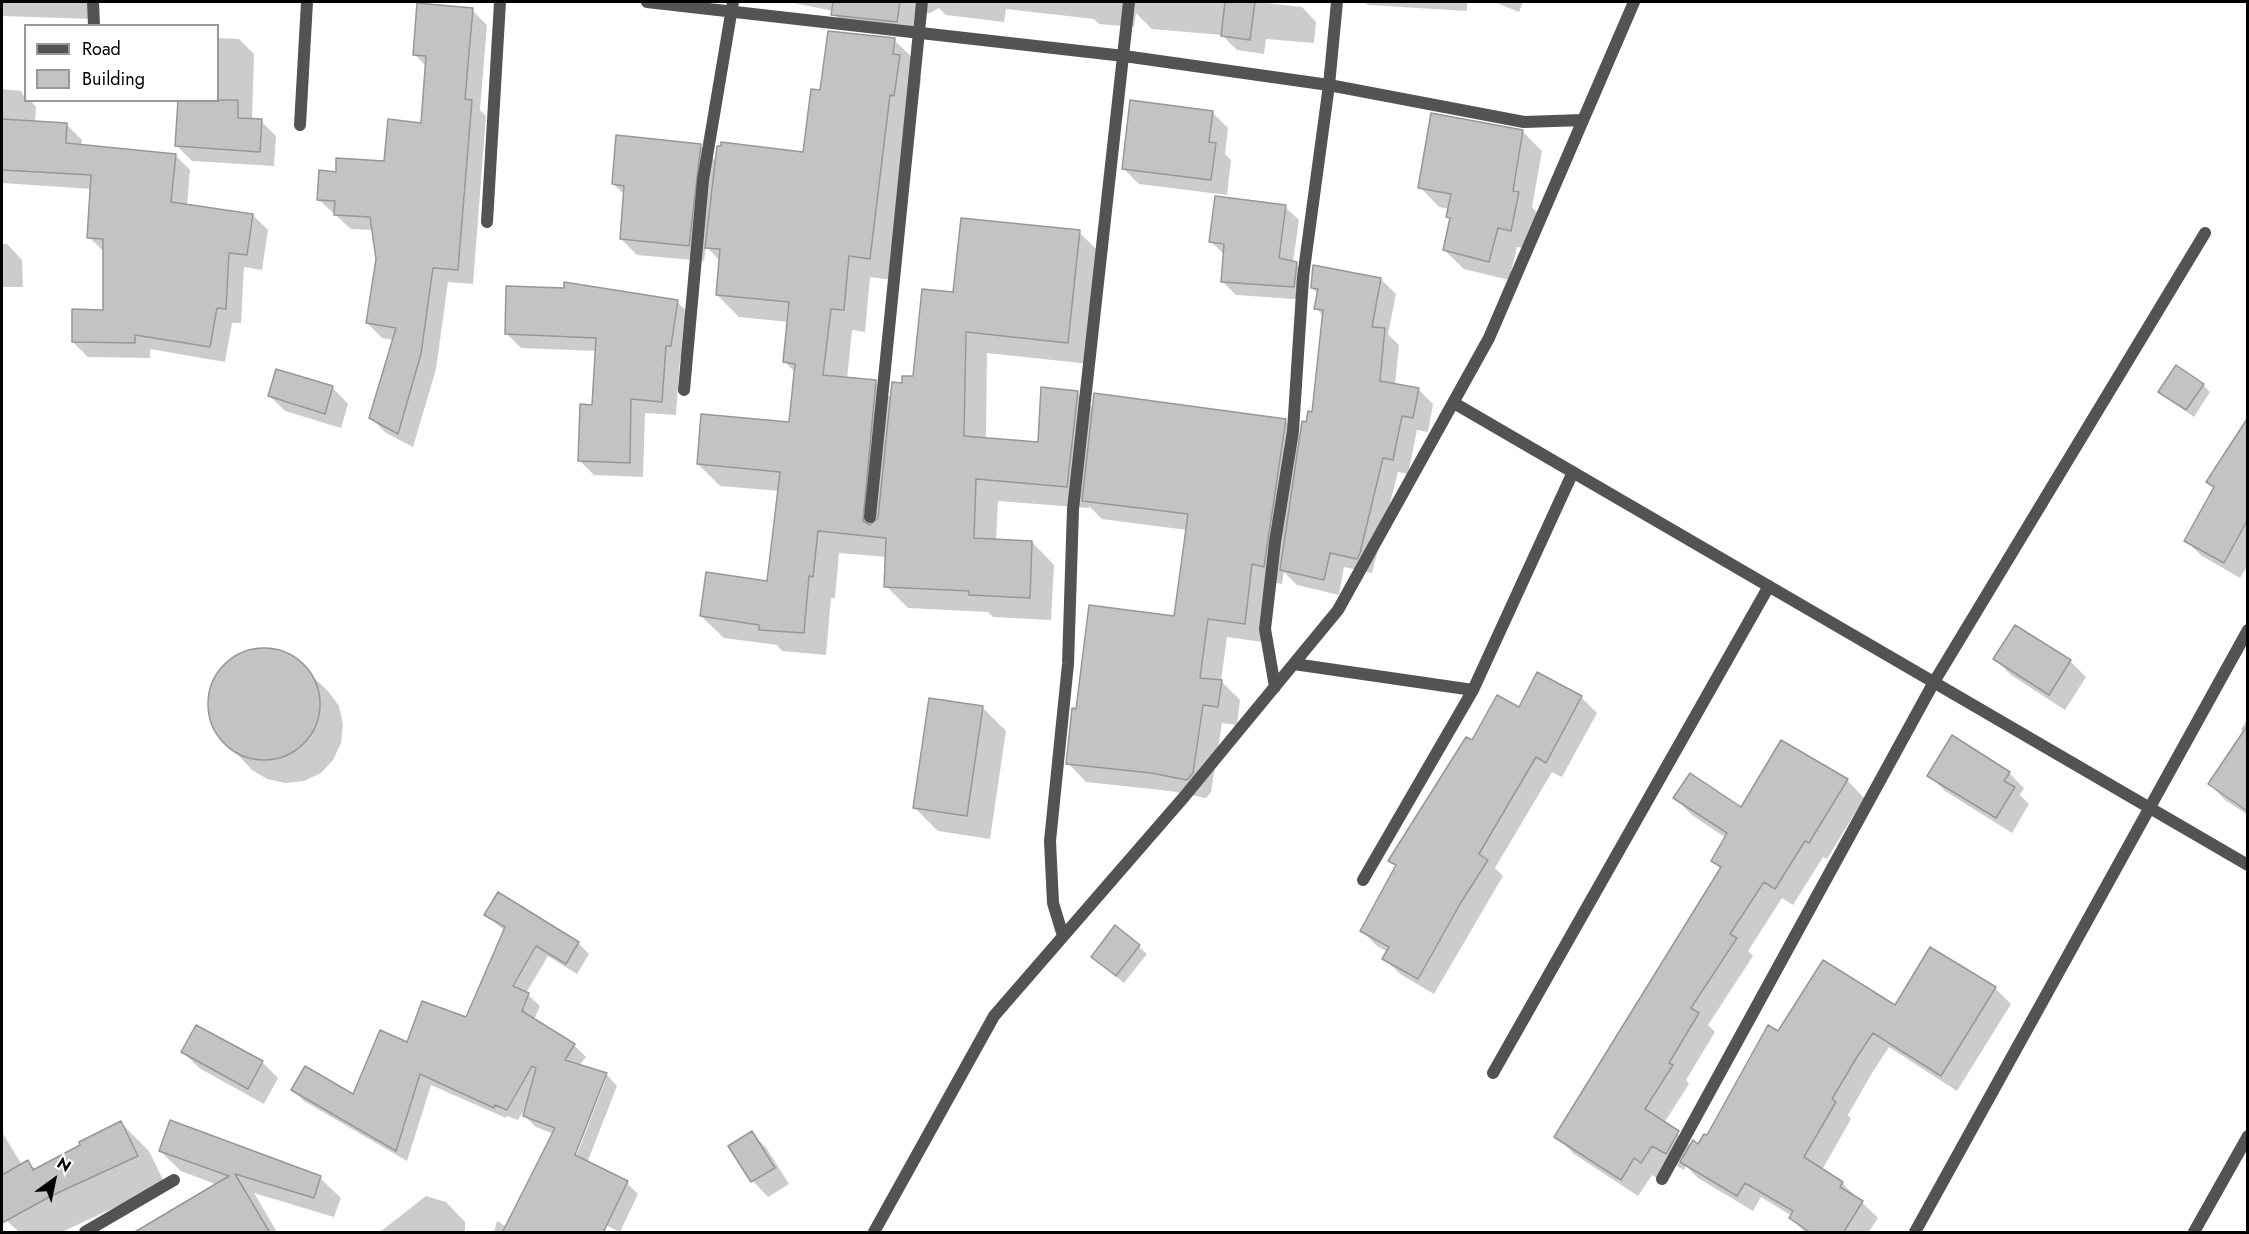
<!DOCTYPE html>
<style>
body{margin:0}
#map{position:relative;width:2249px;height:1234px;overflow:hidden;background:#fff;font-family:Jost,sans-serif}
canvas{display:block}
.frame{position:absolute;inset:0;border:3px solid #000;pointer-events:none}
.legend{position:absolute;left:24px;top:24px;width:195px;height:78px;box-sizing:border-box;background:#fff;border:2px solid #999;margin:0;padding:8px 10px;list-style:none;font-size:18px;color:#000}
.legend li{display:flex;align-items:center;gap:12px;height:30px}
.legend b{width:30px;border:2px solid #999}
.north{position:absolute;left:24px;top:1150px;width:60px;height:60px;-webkit-text-stroke:4px #fff;paint-order:stroke;rotate:33deg;font-size:16px;font-weight:700;line-height:24px;text-align:center;color:#000}
.north::after{content:'';display:block;margin:auto;width:21px;height:27px;background:#000;clip-path:polygon(50% 0,100% 100%,50% 72%,0 100%)}
</style>
<div id="map">
<canvas width="2249" height="1234"></canvas>
<div class="frame"></div>
<ul class="legend">
<li><b style="height:8px;background:#535353"></b>Road</li>
<li><b style="height:16px;background:#c3c3c3"></b>Building</li>
</ul>
<div class="north">N</div>
</div>
<script>
const c = document.querySelector('canvas').getContext('2d');
c.lineJoin = 'round';
function fillPath(path, color) { c.fillStyle = color; c.fill(path, 'evenodd'); }
function stroke(path, color, width, dash) { c.strokeStyle = color; c.lineWidth = width; c.lineCap = dash ? 'butt' : 'round'; c.setLineDash(dash || []); c.stroke(path); }
fillPath(new Path2D(`
 M2,2H91L90,19L2,16Z
 M789,2H1258L1302,7L1316,22L1314,43L1266,39L1264,54L1237,50L1222,35L1152,29L1136,13L1134,27L1099,24L1094,19L1006,9L1004,22L946,15L939,8L930,13L915,12L912,36L847,29L833,11Z
 M1365,2H1467V11L1368,5Z
 M1494,2H1523L1519,12Z
 M472,10L487,25L480,110L486,116L473,284L448,282L436,369L413,447L386,433L371,418L394,340L382,338L367,323L377,259L374,230L351,229L319,200L337,173L385,162L423,124L427,67L414,54Z
 M218,38L239,39L254,54L252,120L261,121L276,136L274,166L192,161L177,146L218,100Z
 M894,40L917,62L915,73L921,79L892,280L870,277L865,332L852,330L847,379L875,382L892,399L904,385L915,377L955,294L1079,232L1101,254L1090,364L987,353L986,439L1040,443L1077,393L1094,409L1285,421L1301,437L1313,414L1323,316L1316,308L1318,294L1312,288L1381,279L1396,294L1388,334L1399,345L1395,385L1418,389L1433,404L1428,432L1417,430L1408,474L1398,472L1372,573L1344,567L1339,595L1297,585L1284,572L1282,584L1271,582L1263,642L1227,637L1221,681L1240,700L1237,725L1222,723L1211,792L1206,798L1170,791L1086,782L1068,763L1078,711L1176,618L1187,530L1102,519L1089,506V508L998,501L996,541L1032,542L1054,565L1051,620L993,617L988,612L908,608L886,586L887,557L839,553L835,598H831L826,655L782,651L777,645L724,638L701,616L769,582L780,491L720,486L698,464L790,423L795,372L785,362L789,322L739,317L717,295L720,261L706,246L704,261L637,255L621,239L625,195L613,184L700,145L717,162L804,154L821,92Z
 M2,89L21,91L26,100H30L36,107L35,122L66,124L82,140L81,146L175,155L190,170L187,206L253,215L268,230L262,270L244,267L241,323H232L225,362L150,349V358L88,357L73,342L105,311V253L89,237L92,189L2,183Z
 M1212,112L1228,128L1225,154L1231,160L1227,195L1139,184L1123,168Z
 M1523,132L1542,151L1532,207L1537,213L1530,249L1517,247L1509,280L1464,269L1444,250L1451,220L1448,217L1450,209L1439,207L1420,187Z
 M1285,207L1299,220L1293,262L1310,277L1307,300L1236,295L1223,282L1225,255L1210,241Z
 M2,244H7L22,260L23,287H2Z
 M677,302L692,316L685,360L680,359L676,415L645,413L643,477L594,475L580,461L593,406L597,351L521,348L506,333Z
 M277,371L333,388L348,404L341,428L285,411L270,396Z
 M2203,385L2210,392L2194,417L2160,392Z
 M2248,417V565L2240,578L2202,556L2186,541L2215,489L2208,482Z
 M2016,627L2070,661L2086,677L2065,710L2011,675L1995,659Z
 M256,650H274L290,656L328,691L339,706L343,724L341,743L333,760L321,773L304,781L285,783L267,779L252,770L216,731L210,714L209,696L214,679L225,665L239,655Z
 M1581,697L1597,713L1562,777L1552,772L1495,868L1503,876L1434,994L1400,974L1384,958L1388,952L1377,946L1361,930L1397,867L1390,861L1472,742L1519,709Z
 M982,707L1006,731L990,839L938,831L914,807Z
 M2248,718V815L2225,800L2210,784L2244,733L2241,729Z
 M2009,773L2024,788L2020,795L2029,804L2012,833L1945,791L1929,775Z
 M1847,780L1864,798L1827,859L1823,857L1793,905L1782,898L1748,951L1753,956L1708,1025L1715,1032L1686,1080L1689,1084L1664,1123L1691,1146H1699L1779,1033L1995,988L2011,1004L1957,1091L1889,1047L1872,1073L1848,1115L1851,1119L1822,1170L1842,1183L1878,1218L1869,1232H1805L1790,1218L1792,1216L1761,1197L1753,1211L1698,1178L1686,1166L1684,1170L1670,1162L1659,1179L1652,1175L1638,1196L1574,1154L1556,1136L1721,869L1712,860L1726,838L1692,815L1675,798L1742,810Z
 M486,915L578,943L589,954L577,974L548,956L526,993L540,1006L534,1020L574,1045L586,1057L579,1066L606,1074L617,1086L587,1163L627,1183L638,1194L620,1232L540,1194L554,1134L536,1127L525,1116L526,1106L518,1120L507,1116L506,1118L431,1085L407,1161L304,1101L293,1090L354,1096L408,1044L467,1019L505,931ZM603,1079H606L574,1162L571,1161Z
 M1116,927L1147,954L1124,983L1093,957Z
 M183,1052L262,1062L278,1078L264,1104L199,1068Z
 M121,1123L149,1151L165,1184L62,1232H19L6,1220L2,1211V1132L22,1165L28,1162L36,1170Z
 M752,1133L767,1149L789,1184L768,1197L753,1181L731,1147Z
 M160,1151L320,1178L341,1198L334,1217L254,1193L277,1232H136L218,1185L181,1171Z
 M426,1196L446,1202L465,1222V1232H380Z
 M497,1221L515,1232H494Z`), '#0003');
const building = new Path2D(`
 M833,2H900L897,22L831,15Z
 M1225,2H1255L1250,40L1221,36Z
 M417,3L473,8L465,99L472,100L458,270L433,268L421,354L398,434L369,418L396,328L366,323L376,259L370,217L334,215L335,201L317,200L319,170L336,172V158L384,161L388,119L421,123L426,56L413,55Z
 M828,31L895,38L893,54L900,55L894,96L890,95L870,259L849,256L844,310L831,309L823,375L876,380L863,521L870,525L878,518L892,382L902,383V376H913L922,289L953,292L961,218L1080,230L1068,343L966,332L964,436L1038,442L1041,387L1078,391L1067,487L976,479L974,538L1032,541L1030,598L969,595V591L884,587L886,538L818,531L813,577L809,576L804,633L759,630V625L700,616L706,572L767,581L780,472L697,464L701,414L789,422L795,364L783,362L789,302L716,295L720,249L705,248L717,146H721V142L803,152L811,89L820,90Z
 M178,100H238V118L262,119L260,152L175,146Z
 M1130,100L1213,111L1209,142L1216,143L1211,180L1122,169Z
 M1431,113L1523,130L1513,191L1519,192L1511,231L1498,228L1489,262L1443,250L1450,218L1446,217L1451,194L1418,188Z
 M2,119L67,123L66,143L176,154L171,202L253,214L247,255L229,253L226,309L217,308L210,347L135,335V343L72,342V309L103,310V239L87,238L91,175L2,170Z
 M616,135L701,144L689,246L620,239L624,186L612,184Z
 M1215,196L1286,205L1279,258L1297,262L1294,287L1221,282L1224,244L1209,242Z
 M1313,265L1381,278L1372,327L1385,328L1380,381L1419,388L1413,418L1402,416L1393,460L1383,458L1360,553L1357,559L1330,553L1324,580L1280,570L1302,421L1306,422L1308,411L1312,412L1323,310L1314,309L1318,289L1311,288Z
 M564,282L678,300L671,346H666L662,402L631,399L630,463L578,461L580,404L592,405L596,338L505,334L506,286L564,288Z
 M2176,365L2204,384L2186,410L2158,392Z
 M276,369L333,386L325,414L268,396Z
 M1094,393L1286,419L1264,567L1252,564L1245,624L1208,619L1200,678L1222,680L1218,707L1203,705L1193,773L1187,780L1151,773L1066,764L1072,708L1076,709L1089,605L1174,616L1188,514L1082,501Z
 M2247,419V521L2224,563L2184,541L2214,487L2206,482Z
 M2015,625L2071,660L2049,695L1993,659Z
 M208 704a56 56 0 1 1 112 0a56 56 0 1 1-112 0Z
 M1537,672L1582,696L1546,763L1536,757L1479,854L1488,860L1460,904L1418,979L1382,959L1389,947L1360,931L1396,865L1388,861L1466,737L1472,740L1497,695L1519,707Z
 M929,698L983,706L967,816L913,808Z
 M2247,726V811L2208,784Z
 M1952,735L2010,772L2004,781L2015,787L1996,818L1927,776Z
 M1781,740L1848,779L1809,843L1805,841L1775,889L1764,882L1730,934L1737,938L1691,1008L1699,1013L1669,1063L1673,1065L1645,1109L1679,1131L1666,1154L1652,1146L1641,1163L1634,1158L1621,1180L1554,1137L1721,867L1711,861L1727,833L1673,798L1690,773L1741,807Z
 M498,892L579,942L566,964L536,946L513,986L529,993L522,1011L575,1044L565,1060L607,1073L575,1155L628,1181L603,1233H502L555,1128L523,1116L536,1068L532,1066L507,1110L495,1105L494,1108L420,1074L396,1151L291,1090L305,1066L353,1094L380,1030L407,1042L422,1001L466,1017L505,927L484,915Z
 M1115,925L1140,945L1116,976L1091,957Z
 M1930,947L1996,987L1941,1076L1873,1033L1857,1057L1832,1099L1836,1102L1804,1157L1843,1182L1840,1187L1863,1201L1843,1233H1811L1789,1218L1793,1211L1745,1183L1737,1196L1680,1162L1693,1140L1698,1144L1704,1134L1707,1135L1768,1025L1778,1031L1823,960L1895,1005Z
 M196,1025L263,1061L248,1089L181,1052Z
 M170,1120L321,1176L314,1198L235,1174L270,1233H133L229,1176L159,1151Z
 M121,1121L138,1156L51,1196L2,1223V1175L28,1160L33,1170L80,1145L79,1142Z
 M752,1131L775,1168L751,1182L728,1146Z`);
fillPath(building, '#c3c3c3');
stroke(building, '#979797', 1.5);
stroke(new Path2D(`
 M93,2L94,26
 M647,2L1124,56L1329,85L1524,122L1583,120
 M300,125L307,2
 M487,222L500,2
 M684,390L703,180L733,2
 M1454,403L2248,865
 M870,517L922,2
 M1294,664L1473,690
 M1275,687L1265,629L1275,542L1293,431L1303,277L1329,85L1337,2
 M1363,880L1473,690L1573,472
 M1063,936L1053,903L1050,841L1068,664L1073,509L1129,2
 M1493,1073L1769,586
 M1662,1179L1934,682L2205,233
 M85,1232L174,1180
 M874,1232L994,1016L1184,797L1338,610L1489,338L1634,2
 M1915,1232L2248,630
 M2194,1232L2248,1136`), '#535353', 12);
</script>
